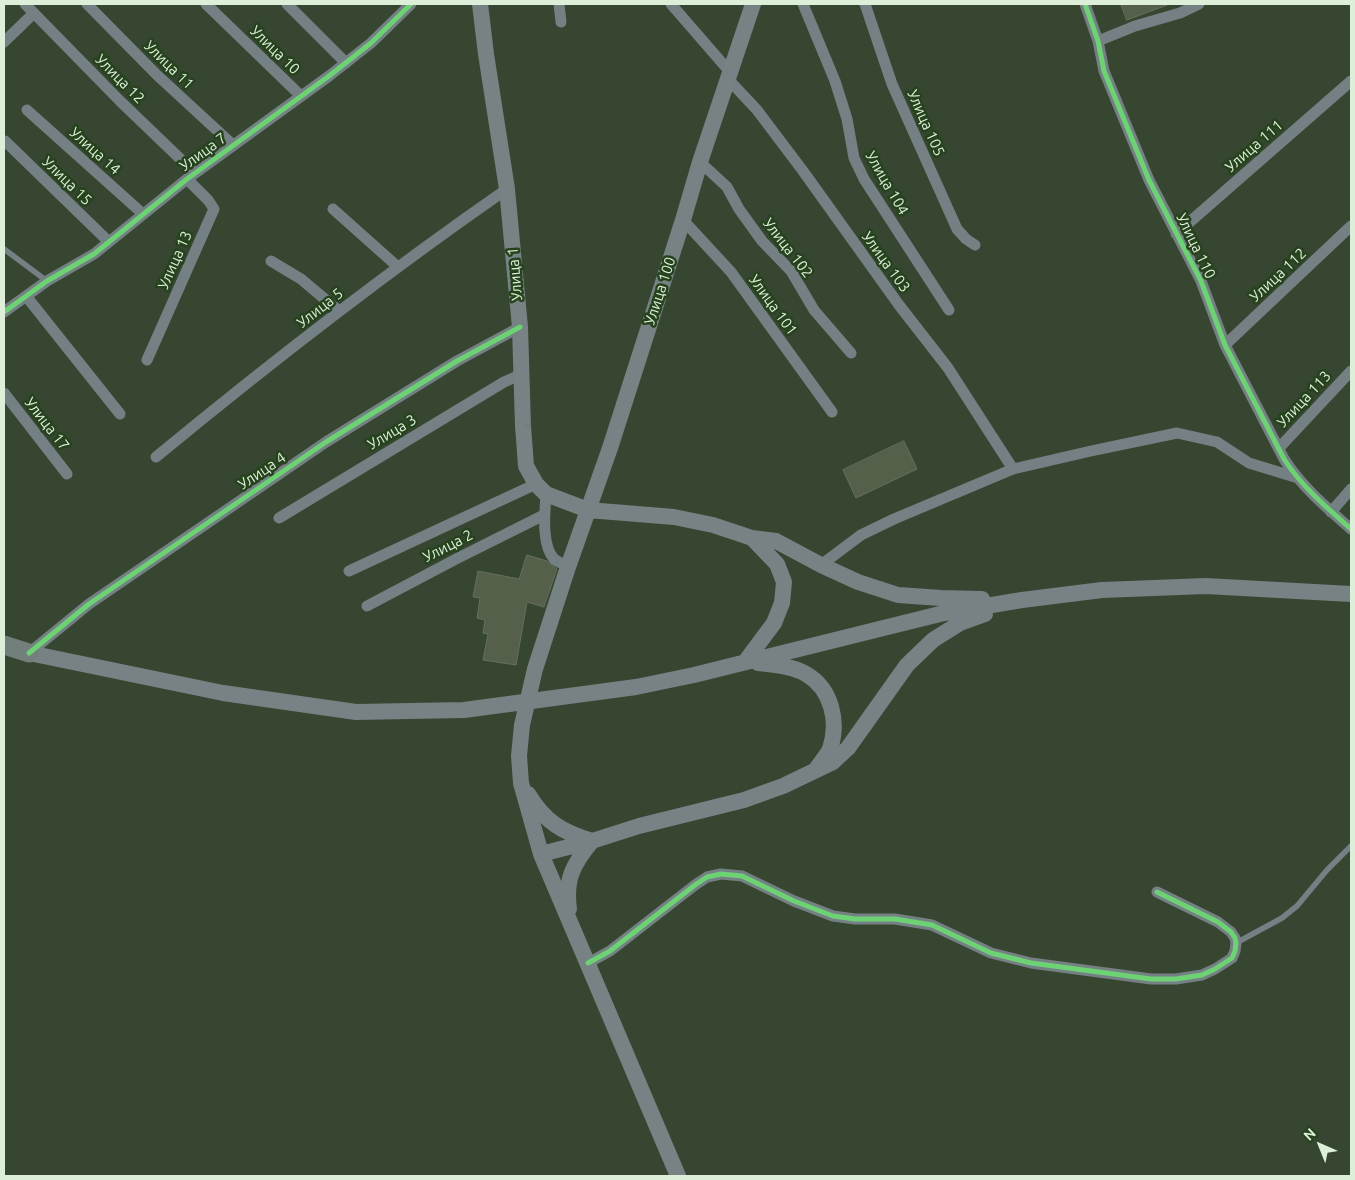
<!DOCTYPE html>
<meta charset="utf-8">
<style>
body{margin:0}
#map{position:relative;width:1355px;height:1180px;overflow:hidden;background:#364630;font-family:Ubuntu,sans-serif}
canvas{display:block}
.frame{position:absolute;inset:0;border:5px solid #ddefd8;pointer-events:none}
.north{position:absolute;left:1295px;top:1120px;width:50px;height:50px;-webkit-text-stroke:4px #26431e;paint-order:stroke;rotate:316deg;font-size:14px;font-weight:700;line-height:20px;text-align:center;color:#ddefd8}
.north::after{content:'';display:block;margin:auto;width:18px;height:22px;background:#ddefd8;clip-path:polygon(50% 0,100% 100%,50% 72%,0 100%)}
</style>
<div id="map">
<canvas width="1355" height="1180"></canvas>
<div class="frame"></div>
<div class="north">N</div>
</div>
<script>
const c = document.querySelector('canvas').getContext('2d');
c.lineJoin = 'round';
function fillPath(path, color) { c.fillStyle = color; c.fill(path, 'evenodd'); }
function stroke(path, color, width, dash) { c.strokeStyle = color; c.lineWidth = width; c.lineCap = dash ? 'butt' : 'round'; c.setLineDash(dash || []); c.stroke(path); }
function drawText(font, color, halo, rows, align = 'center') {
  c.font = font + ' Ubuntu,sans-serif'; c.lineWidth = 5; c.setLineDash([]); c.textBaseline = 'middle'; c.strokeStyle = halo; c.fillStyle = color; for (const [text, x, y, turn = 0] of rows) {
    c.save(); c.translate(x, y); c.rotate((+turn || 0) * Math.PI / 180); c.textAlign = isNaN(turn) ? turn : align; if (halo) c.strokeText(text, 0, 0); c.fillText(text, 0, 0); c.restore();
  }
}
const building = new Path2D(`
 M1121,4H1167V5L1127,20Z
 M904,441L917,469L856,498L843,470Z
 M527,555L547,561L557,569L544,607L527,602L516,665L483,660L488,634L483,633L485,620L477,618L480,598L473,597L478,571L519,579Z`);
fillPath(building, '#55604a');
stroke(building, '#66705c', 1);
stroke(new Path2D(`
 M4,249L47,281
 M1236,943L1282,918L1297,906L1327,870L1351,846`), '#758084', 5.5);
stroke(new Path2D(`
 M25,4L120,101L195,173
 M87,4L157,75L233,145
 M206,4L301,96
 M287,4L346,63
 M559,4L561,22
 M671,4L730,72
 M803,4L835,81L847,119L854,158L864,179L949,310
 M865,4L892,84L957,229L966,239L975,245
 M1085,4L1098,41L1104,71L1149,180L1201,281L1225,345L1284,459C1302,487 1326,507 1351,529
 M1098,41L1135,26L1180,13L1199,4
 M4,42L34,13
 M728,79L757,110L803,171L899,305L948,368L1013,469
 M27,110L143,214
 M5,141L109,242
 M700,162L727,187L739,209L762,241L791,271L814,310L851,353
 M333,209L398,267
 M683,220L731,272L832,412
 M1176,234L1351,81
 M271,261L301,279L339,311
 M26,296L120,414
 M4,312L47,281L94,254L187,179L329,76L371,43L411,4
 M1225,345L1351,226
 M147,360L214,209L208,200L187,179
 M4,393L67,474
 M1279,448L1351,371
 M156,457C270,363 386,273 507,189
 M546,494C545,511 541,545 554,559C558,562 564,564 568,567
 M1331,512L1351,489
 M279,518L504,382L522,374
 M821,565L861,535L894,519L1013,469L1091,451L1177,433L1217,442L1249,463L1295,477
 M349,571L536,484
 M367,606L458,558L544,515
 M29,653L89,604L326,442L457,361L520,327
 M588,963L610,951L695,885L707,877L721,874L742,876L794,901L833,916L855,919H895L932,925L991,953L1031,963L1151,979H1176L1202,975L1215,969L1232,958L1235,951L1236,943L1235,938L1231,932L1218,922L1157,892`), '#758084', 11);
stroke(new Path2D(`
 M480,4L486,54L507,189L520,327L523,426L526,466L536,484L546,494L588,510L674,517L713,525L752,538L776,541L821,565L858,582L898,595L941,598L982,599
 M29,653L223,693L356,712L464,710L636,687L694,675L944,613L1022,600L1102,590L1206,586L1351,594
 M745,662L774,623L782,603L784,582L777,564L752,538
 M758,663C774,665 792,666 806,674C832,689 839,722 830,749C827,755 821,762 817,768
 M528,794C545,822 562,832 592,841
 M541,854L592,841L639,826L744,800L783,786L833,762L848,748L907,665L933,640L960,623L985,614
 M569,909C565,879 573,864 592,841
 M678,1176L541,854L521,783L519,756L522,725L535,669L568,567L610,448L683,220L700,162L753,4`), '#768284', 16);
stroke(new Path2D(`
 M4,645L29,653`), '#727f7b', 19);
stroke(new Path2D(`
 M1085,4L1098,41L1104,71L1149,180L1201,281L1225,345L1284,459C1302,487 1326,507 1351,529
 M4,312L47,281L94,254L187,179L329,76L371,43L411,4
 M29,653L89,604L326,442L457,361L520,327
 M588,963L610,951L695,885L707,877L721,874L742,876L794,901L833,916L855,919H895L932,925L991,953L1031,963L1151,979H1176L1202,975L1215,969L1232,958L1235,951L1236,943L1235,938L1231,932L1218,922L1157,892`), '#6cd273', 5);
drawText('15px', '#ddefd8', '#26431e', [
 ["Улица 10",275,50,44],
 ["Улица 11",169,65,44],
 ["Улица 12",120,79,45],
 ["Улица 105",926,123,66],
 ["Улица 111",1254,146,-41],
 ["Улица 14",95,151,42],
 ["Улица 7",203,152,-36],
 ["Улица 15",67,181,44],
 ["Улица 104",887,183,60],
 ["Улица 110",1196,246,64],
 ["Улица 102",788,248,52],
 ["Улица 13",175,260,-66],
 ["Улица 103",886,262,54],
 ["Улица 1",515,274,-95],
 ["Улица 112",1278,275,-43],
 ["Улица 100",660,291,-72],
 ["Улица 101",773,305,54],
 ["Улица 5",320,308,-38],
 ["Улица 113",1304,399,-47],
 ["Улица 17",47,424,52],
 ["Улица 3",392,432,-31],
 ["Улица 4",262,471,-34],
 ["Улица 2",448,546,-27]
]);
</script>
